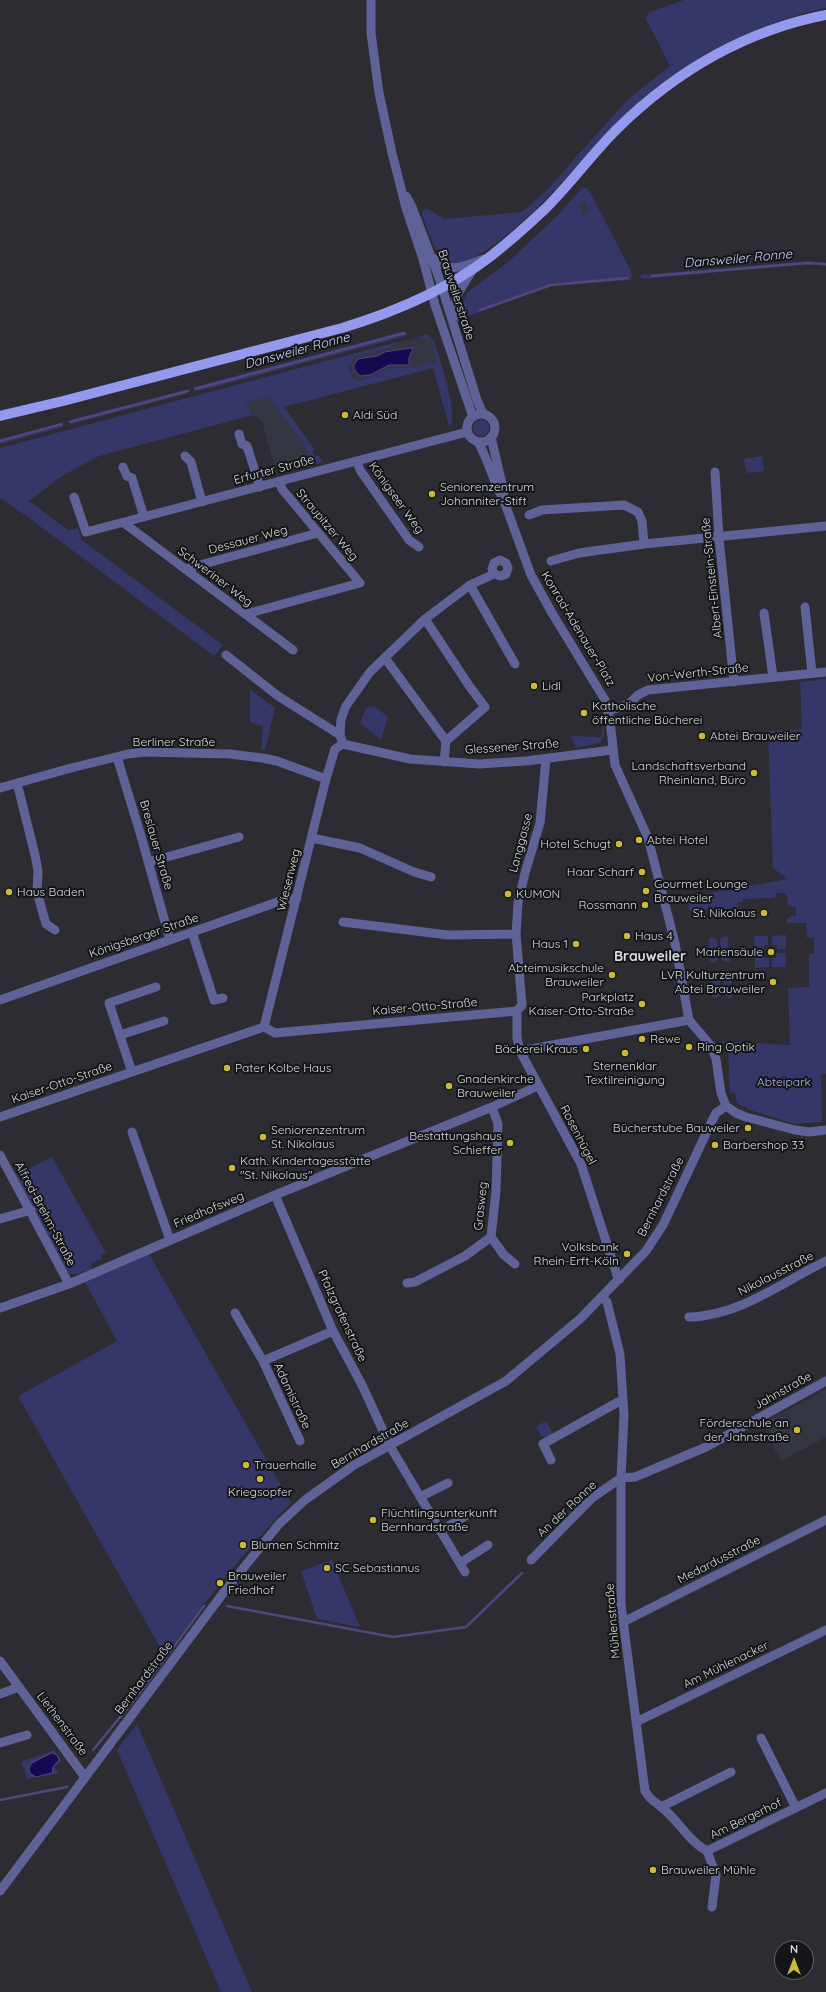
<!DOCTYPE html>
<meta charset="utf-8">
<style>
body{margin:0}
#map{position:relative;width:826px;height:1992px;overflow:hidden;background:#2c2c32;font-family:Quicksand,sans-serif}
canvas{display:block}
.north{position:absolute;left:774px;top:1940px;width:40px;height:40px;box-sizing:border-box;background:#141517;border:1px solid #636467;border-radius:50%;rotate:0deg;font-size:11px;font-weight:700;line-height:16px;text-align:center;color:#dadbde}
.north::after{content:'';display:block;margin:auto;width:14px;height:18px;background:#cdb938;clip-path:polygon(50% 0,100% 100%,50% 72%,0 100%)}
</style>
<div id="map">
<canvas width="826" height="1992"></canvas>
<div class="north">N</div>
</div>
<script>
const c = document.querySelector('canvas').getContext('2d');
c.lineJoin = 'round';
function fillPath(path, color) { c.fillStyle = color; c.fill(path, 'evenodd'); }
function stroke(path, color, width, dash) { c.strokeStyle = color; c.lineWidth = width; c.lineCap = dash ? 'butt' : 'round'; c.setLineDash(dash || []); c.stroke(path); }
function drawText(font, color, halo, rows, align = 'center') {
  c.font = font + ' Quicksand,sans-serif'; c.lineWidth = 4; c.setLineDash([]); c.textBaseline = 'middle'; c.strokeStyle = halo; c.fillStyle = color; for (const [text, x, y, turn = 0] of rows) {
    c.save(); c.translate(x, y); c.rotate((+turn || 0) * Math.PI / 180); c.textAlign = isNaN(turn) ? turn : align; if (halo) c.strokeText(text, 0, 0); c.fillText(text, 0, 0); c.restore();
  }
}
fillPath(new Path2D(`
 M584,201L590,212L584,216L577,204Z
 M426,337L431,340L437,363L433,364L429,362L423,366L412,368H389L365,380L357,379L351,373L350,364L357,356L394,347L397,342Z
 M269,397L304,445L309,460L305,461L306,466L284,472L282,467L275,469L262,421L253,415L246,403Z
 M826,1389V1437L781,1461L770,1441L774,1438L763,1423Z`), '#343641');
fillPath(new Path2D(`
 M684,0H826V8C764,22 708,48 657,87C642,98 628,111 615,125C571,170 532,223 477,256C472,259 467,264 461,264C435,265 430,233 422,214L423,210L428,209L444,219L522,212L545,192L627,100L670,66L646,19L649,12Z
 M582,188H587L590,192L631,271L632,276L631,280L551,286L463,318V303L468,292L508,262L556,217ZM584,201L590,212L584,215L578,204Z
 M808,261L826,263V266L808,264L642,279L639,275Z
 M404,331L406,336L199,391L194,387Z
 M427,334L434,341C440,360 457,408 451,425L449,426L433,368L284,407L315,450L312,452L316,457L318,455L323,462L312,465L304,445L269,397L246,403L253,415L99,456L62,476L29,501L68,530L78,528L82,540L223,645L214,656L25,515L0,498V448L397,342L394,347L355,357L349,367C354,394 378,370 390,368C404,366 416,371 429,362L433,364L437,363L431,340L426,337L411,339Z
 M188,389L186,394L71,424L70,420Z
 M473 428a8 8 0 1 1 16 0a8 8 0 1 1-16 0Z
 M62,423L63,427L0,444V439Z
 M762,456L764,471L747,473L744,459Z
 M826,679V1074H821L822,1122L794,1124L750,1110L737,1103L735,1093H730L728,1045L719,1041L790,1045L788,988L809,987V954L814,953V938H807L806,923H787V919L791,916H796V908L788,905L786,893H776L775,898L743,899V902H738V907H732L731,909L689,911V903L684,904L683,898L788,879L773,868L768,731L802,729L800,682Z
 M250,689L275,708L265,750L261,749L263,726L250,722Z
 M374,706L388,717L381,740L360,723L366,708Z
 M603,725L604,726V736L600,743L576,748L571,736L601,737Z
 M786,935V949H777V945H772V936Z
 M725,936L728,937L730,961L728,962L721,960L720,939Z
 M754,936H768V945H764V950H755Z
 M712,937L717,939L718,960L714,963L710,961L709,938Z
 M776,953H786V967H772V958H776Z
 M755,954H764V958H769V967L755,968Z
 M727,971L731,973L732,997L730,998L724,995L723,975Z
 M714,972L720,974V995L716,998L712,996L711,973Z
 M52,1157L106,1253L100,1255L102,1259L90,1263L92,1269L78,1274H69L15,1175Z
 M149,1254L291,1503C245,1550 204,1603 165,1656L18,1396L117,1341L85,1282Z
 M546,1421L553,1434L545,1437L541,1436L536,1427Z
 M332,1560L360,1627L317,1619L301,1571Z
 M137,1724L252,1992H221L117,1750Z
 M54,1750L62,1761L54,1767L59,1773L27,1779L21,1762Z`), '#353768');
const water = new Path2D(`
 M413,348L409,358V365H389L370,375L360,376L354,369V365L358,359L377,356L385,352Z
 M52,1753L57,1755L59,1760L53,1767L52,1773L36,1777L30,1773L29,1768L32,1763Z`);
fillPath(water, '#170852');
stroke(water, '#52477c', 1);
stroke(new Path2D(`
 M652,276L808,263L826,264
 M480,310L551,285L628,278
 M195,389L405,333
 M70,422L188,391
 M0,441L62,424
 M227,1606L393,1637L466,1627L522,1573
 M93,1750L135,1699L204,1606
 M0,1800L67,1787`), '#52477c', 2.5);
stroke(new Path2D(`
 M371,0V33L379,93L392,153L406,208L423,259L435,305L473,417
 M406,196L412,207L438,275L477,400L483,414
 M433,258C451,275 463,266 484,259
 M453,321L456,297L473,269
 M467 428a14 14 0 1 1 28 0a14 14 0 1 1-28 0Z
 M239,434L242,444L247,446L260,487
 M491,437L503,488L504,499
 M478,442C489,461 493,482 504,501L531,575L552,613L605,700L610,721L615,765L648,838L675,943L689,1020L711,1046L716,1059L721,1093L726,1106L736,1113L746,1117L795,1130L809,1132L826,1130
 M185,456L191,462L202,502
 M357,461L360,470L409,540L419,547
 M123,467L127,476L132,478L144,517
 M715,472L719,538L734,682
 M74,497L86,532L467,432
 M529,515L542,510L624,505L638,512L642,521L644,544
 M124,523L293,650
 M551,561L579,553L644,544L826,526
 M185,569L318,533
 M470,585L515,664
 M805,607L812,673
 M764,613L773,677
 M246,614L360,583L282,489L279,481
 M425,619L470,687L485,707L446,741
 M226,655L278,696L340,735
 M385,658L446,741L444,762
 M608,711L629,704L638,695L648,690L826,672
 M343,744L340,735L341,719L346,706L370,672L425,619L470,585L494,574L501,576L506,574L508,568L506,563L500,560L494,563L492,569L494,574
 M343,744L410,759L479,764L526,761L612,750
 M117,757L141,836L170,940
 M17,783L35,855L38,871L37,892L46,924L55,930
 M0,788L71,768L128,754L144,752L230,754L262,758L277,761L326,779
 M312,838L360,848L414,872L431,877
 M149,862L239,837
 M343,922L448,935L516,934
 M192,932L214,1000L223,998
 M0,1000L283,900L297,898
 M517,1011V1038L520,1051L581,1164L617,1275L620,1279
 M517,1011L522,1005L516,934L518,903L525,873L540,823L546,759
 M264,1027L326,779L335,749L343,744
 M120,1035L164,1021
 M520,1051L689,1020
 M132,1072L109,1003L156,987
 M0,1117L264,1027L275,1033L517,1011
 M132,1132L170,1240
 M0,1155L69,1284
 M275,1195L333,1331L362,1385L390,1446L465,1572
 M0,1219L31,1210
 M491,1237L504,1255L515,1264
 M407,1283L415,1282L465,1256L491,1237L496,1191L498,1124L492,1107
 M603,1297L607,1302L620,1354L624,1415L621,1478V1604L645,1791C651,1801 652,1799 660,1806C678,1819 687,1840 707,1851L716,1875L712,1907
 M0,1308L69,1284L275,1195L492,1107L538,1086
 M235,1313L263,1361
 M689,1317C740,1316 782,1282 826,1261
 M300,1441L263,1361L333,1331
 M551,1460L543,1444L618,1402L623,1401
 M621,1478L635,1477L706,1447L826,1381
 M420,1497L448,1483
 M440,1531L467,1515
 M531,1560L592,1498L621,1478
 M460,1563L488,1545
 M623,1622L826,1520
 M0,1661L84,1776
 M0,1694L19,1687
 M636,1722L826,1630
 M761,1738L796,1808
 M0,1743L27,1735
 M661,1807L731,1772
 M707,1851L826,1793
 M0,1891L224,1592L279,1524L305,1500L354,1465L506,1381L580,1319L646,1251L663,1225L712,1121L716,1113L726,1106`), '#5e6296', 9);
stroke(new Path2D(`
 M0,416L63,401L342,328C395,312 447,290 491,256C510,241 528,225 546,208C571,183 592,154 617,129C676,71 744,31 826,15`), '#9399ed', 10);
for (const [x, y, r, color] of [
 [345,415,4,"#cdb938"],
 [432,494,4,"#cdb938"],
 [534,686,4,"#cdb938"],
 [584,713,4,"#cdb938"],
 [702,736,4,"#cdb938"],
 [754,773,4,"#cdb938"],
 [639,840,4,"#cdb938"],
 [619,844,4,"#cdb938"],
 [642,872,4,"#cdb938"],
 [646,891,4,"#cdb938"],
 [9,892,4,"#cdb938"],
 [508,894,4,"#cdb938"],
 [645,905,4,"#cdb938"],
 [764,913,4,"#cdb938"],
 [627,936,4,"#cdb938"],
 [576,944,4,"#cdb938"],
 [771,952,4,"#cdb938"],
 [612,975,4,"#cdb938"],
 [773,982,4,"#cdb938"],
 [642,1004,4,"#cdb938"],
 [642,1039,4,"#cdb938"],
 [689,1047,4,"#cdb938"],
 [586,1049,4,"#cdb938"],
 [625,1053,4,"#cdb938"],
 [227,1068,4,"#cdb938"],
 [449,1086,4,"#cdb938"],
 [748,1128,4,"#cdb938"],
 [263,1137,4,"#cdb938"],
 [510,1143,4,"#cdb938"],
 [715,1145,4,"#cdb938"],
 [232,1168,4,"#cdb938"],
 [627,1254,4,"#cdb938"],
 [797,1430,4,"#cdb938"],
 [246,1465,4,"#cdb938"],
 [260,1479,4,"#cdb938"],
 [373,1520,4,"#cdb938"],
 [243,1545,4,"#cdb938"],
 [327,1568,4,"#cdb938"],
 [220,1583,4,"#cdb938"],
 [653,1870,4,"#cdb938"]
]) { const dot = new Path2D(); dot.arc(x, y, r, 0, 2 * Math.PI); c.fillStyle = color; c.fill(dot); stroke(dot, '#141517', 1.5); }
drawText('12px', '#dadbde', '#141517', [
 ["Brauweilerstraße",456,295,72],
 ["Erfurter Straße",274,470,-15],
 ["Königseer Weg",396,498,54],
 ["Straupitzer Weg",327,525,50],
 ["Dessauer Weg",248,540,-15],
 ["Schweriner Weg",215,577,37],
 ["Albert-Einstein-Straße",712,578,-96],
 ["Konrad-Adenauer-Platz",578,629,59],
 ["Von-Werth-Straße",698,673,-6],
 ["Berliner Straße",174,742],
 ["Glessener Straße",512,747,-4],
 ["Langgasse",521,843,-75],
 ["Breslauer Straße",156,845,74],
 ["Wiesenweg",289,880,-76],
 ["Königsberger Straße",144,936,-19],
 ["Kaiser-Otto-Straße",425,1007,-5],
 ["Kaiser-Otto-Straße",62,1083,-19],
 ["Rosenhügel",578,1135,63],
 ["Bernhardstraße",661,1197,-63],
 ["Grasweg",481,1206,-84],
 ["Friedhofsweg",209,1210,-23],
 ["Alfred-Brehm-Straße",45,1214,62],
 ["Nikolausstraße",776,1274,-27],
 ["Pfalzgrafenstraße",342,1316,65],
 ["Jahnstraße",783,1391,-29],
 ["Adamistraße",292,1396,65],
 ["Bernhardstraße",370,1444,-30],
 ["An der Ronne",567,1509,-43],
 ["Medardusstraße",719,1560,-27],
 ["Mühlenstraße",613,1621,-95],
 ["Am Mühlenacker",726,1665,-26],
 ["Bernhardstraße",144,1678,-53],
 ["Liethenstraße",62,1724,53],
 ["Am Bergerhof",746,1819,-26]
]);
drawText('12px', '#dadbde', '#141517', [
 ["Aldi Süd",353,415],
 ["Seniorenzentrum",440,487],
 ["Johanniter-Stift",440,501],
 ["Lidl",542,686],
 ["Katholische",592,706],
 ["öffentliche Bücherei",592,720],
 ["Abtei Brauweiler",710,736],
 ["Landschaftsverband",746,766,"right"],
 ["Rheinland, Büro",746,780,"right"],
 ["Abtei Hotel",647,840],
 ["Hotel Schugt",611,844,"right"],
 ["Haar Scharf",634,872,"right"],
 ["Gourmet Lounge",654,884],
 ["Brauweiler",654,898],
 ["Haus Baden",17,892],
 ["KUMON",516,894],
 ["Rossmann",637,905,"right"],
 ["St. Nikolaus",756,913,"right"],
 ["Haus 4",635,936],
 ["Haus 1",568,944,"right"],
 ["Mariensäule",763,952,"right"],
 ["Abteimusikschule",604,968,"right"],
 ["Brauweiler",604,982,"right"],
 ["LVR Kulturzentrum",765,975,"right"],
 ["Abtei Brauweiler",765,989,"right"],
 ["Parkplatz",634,997,"right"],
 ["Kaiser-Otto-Straße",634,1011,"right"],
 ["Rewe",650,1039],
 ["Ring Optik",697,1047],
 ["Bäckerei Kraus",578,1049,"right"],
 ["Sternenklar",625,1066,"center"],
 ["Textilreinigung",625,1080,"center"],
 ["Pater Kolbe Haus",235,1068],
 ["Gnadenkirche",457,1079],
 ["Brauweiler",457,1093],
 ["Bücherstube Bauweiler",740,1128,"right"],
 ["Seniorenzentrum",271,1130],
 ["St. Nikolaus",271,1144],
 ["Bestattungshaus",502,1136,"right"],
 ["Schieffer",502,1150,"right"],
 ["Barbershop 33",723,1145],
 ["Kath. Kindertagesstätte",240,1161],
 ["\"St. Nikolaus\"",240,1175],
 ["Volksbank",619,1247,"right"],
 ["Rhein-Erft-Köln",619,1261,"right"],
 ["Förderschule an",789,1423,"right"],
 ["der Jahnstraße",789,1437,"right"],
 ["Trauerhalle",254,1465],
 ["Kriegsopfer",260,1492,"center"],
 ["Flüchtlingsunterkunft",381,1513],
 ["Bernhardstraße",381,1527],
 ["Blumen Schmitz",251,1545],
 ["SC Sebastianus",335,1568],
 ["Brauweiler",228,1576],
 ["Friedhof",228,1590],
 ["Brauweiler Mühle",661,1870]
], 'left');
drawText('12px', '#b2b8f8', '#141517', [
 ["Abteipark",784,1082]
]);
drawText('italic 13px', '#cbd0fc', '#141517', [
 ["Dansweiler Ronne",738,259,-5],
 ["Dansweiler Ronne",297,351,-15]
]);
drawText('bold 14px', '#d8d9e1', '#141517', [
 ["Brauweiler",650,957]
]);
</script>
